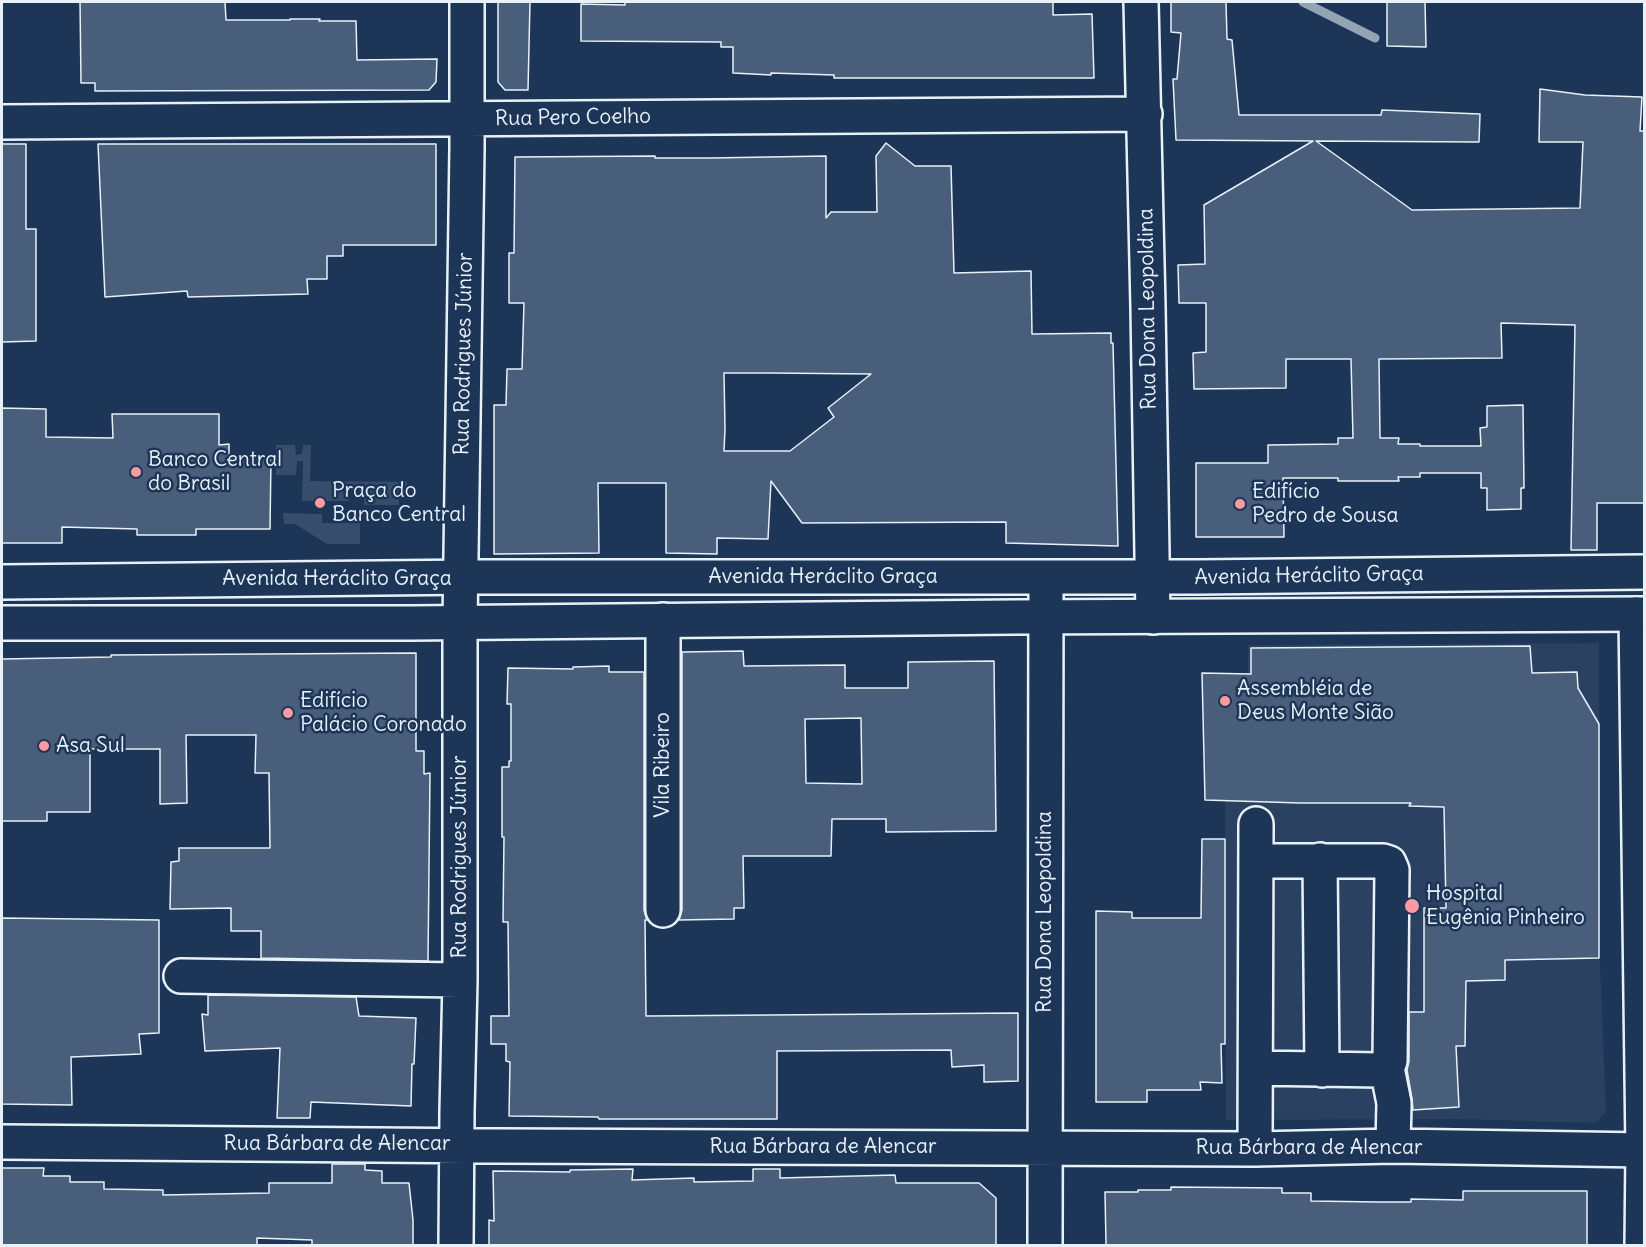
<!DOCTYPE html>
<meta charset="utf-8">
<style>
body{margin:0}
#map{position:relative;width:1646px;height:1247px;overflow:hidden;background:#1d3557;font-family:Delius,sans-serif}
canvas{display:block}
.frame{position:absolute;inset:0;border:3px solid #e8f1f8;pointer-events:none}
</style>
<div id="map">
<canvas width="1646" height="1247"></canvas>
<div class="frame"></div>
</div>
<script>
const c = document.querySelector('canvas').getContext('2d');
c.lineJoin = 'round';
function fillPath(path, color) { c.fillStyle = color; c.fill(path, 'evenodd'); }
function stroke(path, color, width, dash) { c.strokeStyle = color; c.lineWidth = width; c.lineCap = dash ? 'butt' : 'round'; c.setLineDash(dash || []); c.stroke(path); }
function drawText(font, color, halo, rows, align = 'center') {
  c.font = font + ' Delius,sans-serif'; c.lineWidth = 5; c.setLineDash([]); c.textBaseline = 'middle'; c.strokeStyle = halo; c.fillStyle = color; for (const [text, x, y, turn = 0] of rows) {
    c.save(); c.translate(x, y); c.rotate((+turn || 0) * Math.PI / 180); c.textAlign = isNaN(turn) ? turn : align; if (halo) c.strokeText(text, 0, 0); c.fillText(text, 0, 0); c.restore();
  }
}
fillPath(new Path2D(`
 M1599,643L1600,963L1606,1112L1596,1123L1459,1119L1226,1120L1225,783H1248V645Z`), '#2a4162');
fillPath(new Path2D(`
 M276,445H295L296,455L302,454L303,445H311L310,481L407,482V495H399V505H364V486H349V501H302L303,461H297L296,475H276Z
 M283,513L322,514V523H360V544H327L295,524H284Z`), '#374d6c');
stroke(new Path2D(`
 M1303,2L1375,38`), '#95a4b5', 9);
const building = new Path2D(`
 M80,2H225L226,20H290V19H320L319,21H356L357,60L437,59L436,82L429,90L95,91V83H81Z
 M498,2H530L528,90H505L498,82Z
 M625,2H1053V15L1092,14L1094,78H834V75L771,73V75L733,73V47H721V42L581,41V4L625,5Z
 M1171,2H1226L1227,39L1232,40L1239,115H1381L1382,110L1480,114L1479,142L1316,141L1412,210L1580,208L1583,142H1539L1540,89L1585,95L1642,97L1640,131H1644V503H1597V550H1571L1575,325L1501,323L1502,358L1379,359L1380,438H1399L1398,444H1420V446H1481L1480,428L1487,427V406L1523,405L1524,488H1521V509L1487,510V488H1481V473H1420V477H1398L1399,481H1338V478H1283L1284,537H1196V463H1268V445L1338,444V438H1353L1351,359H1286V388L1194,389L1193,353L1206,352V303H1179L1178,265L1205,264L1204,205L1313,141L1176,140L1173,79H1177L1181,33L1171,32Z
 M1387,2H1425L1426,47L1387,46Z
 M886,143L915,166H951L954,273L1031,271L1032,334L1111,333V343H1113L1118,546L1006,543V522L802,523L771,481L768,539L717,538V554L666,553V483H598L599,553L494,554V405H506L507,369H522L524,303H509V253H514L515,157L655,156V158H711L826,156V218L831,212H877L876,156ZM724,373H770L871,374L828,408L834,417L790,451H724L725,429Z
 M2,144H26V229H36V341L2,342Z
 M98,144H436V245H343V256H327V279H307L308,294L188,297L187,291L105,297Z
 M2,408L46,409V437L113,438L112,414H219V445L229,444V457L271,458L270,529H196V535H137V529L62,527V543H2Z
 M1530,646L1532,673L1577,672L1578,688L1599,724V958L1505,960V980L1466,981L1465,1046H1456L1459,1107L1413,1110L1412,1099L1407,1070L1409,1061V1012H1424V908H1446L1444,807L1409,806L1411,803H1300L1205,800L1202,673L1251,674V648Z
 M743,651L744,666L845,665V688H908V662L994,661L996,831L886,832V819H832L831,856H743L744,908H734V919L679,920L682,910V652ZM861,718L862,784L806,783L805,719Z
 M416,653V751H424V774L430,773L428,961L261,958V931H231V908L170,909L171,862L179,861V848H270L269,773H255L256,735H186L187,803L160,804V749H90V812H47V821H2V659L111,657V655Z
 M609,666V672H644V910L647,920H645L646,1016L1018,1013V1081L984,1082V1065L952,1067L951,1050L777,1051V1119H599L598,1117L509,1116L510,1062L506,1061V1044H491V1016H509L508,922H503L504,837H502V767H509V761H511V704H507L508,668L573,669V667Z
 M1202,839H1225V1044H1221L1222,1083L1200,1082L1201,1090H1147V1102H1096V911L1132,912V918H1201Z
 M2,918L159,920V1033L139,1034L141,1054L71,1057L72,1105L2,1104Z
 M208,995L356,997L359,1016L416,1018L414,1064H412L411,1106L311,1102L310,1118H277L280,1048L205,1051L202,1014L208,1015Z
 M332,1164H365V1170L382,1171V1183H409L413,1220V1245H312V1240L257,1238V1245H2V1168H44L43,1176H70V1182H104V1189L163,1190V1195L269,1193V1183H332Z
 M633,1169L632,1180L694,1178V1182L753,1181V1169H780V1178L895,1175L896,1183H979L996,1198V1245H489V1220L494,1221L493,1171L570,1172V1170Z
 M1171,1187L1282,1188V1193H1311V1201L1378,1202H1411V1199L1463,1200V1191H1587V1245H1106L1105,1192H1138V1190H1171Z`);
fillPath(building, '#495e7a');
stroke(building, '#e8f1f8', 1.5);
const minor = new Path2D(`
 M1141,2L1148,307L1153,617
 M2,122L1145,114
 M1636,614L1643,1150L1642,1246
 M1320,860L1322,1070
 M663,910V620
 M181,976L460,980
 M1256,1068L1380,1070L1387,1068L1390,1061L1392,870L1389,863L1383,861H1256
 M1387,1068L1394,1103L1393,1146
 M2,1142L498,1146L1255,1149L1393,1146L1644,1150
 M1255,1149L1256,824
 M456,1246L457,1112L460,980V623L467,148V2
 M1045,1246L1046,578`);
const major = new Path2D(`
 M2,582L474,577H1199L1644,572
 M2,623H412L1015,617L1644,614`);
stroke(minor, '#e8f1f8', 38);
stroke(major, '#e8f1f8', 38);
stroke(minor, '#1d3557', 33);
stroke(major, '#1d3557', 33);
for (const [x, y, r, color] of [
 [136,472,6,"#ff9aa2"],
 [320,503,6,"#ff9aa2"],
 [1240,504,6,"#ff9aa2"],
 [1225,701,6,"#ff9aa2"],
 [288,713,6,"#ff9aa2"],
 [44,746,6,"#ff9aa2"],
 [1412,906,8,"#ff9aa2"]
]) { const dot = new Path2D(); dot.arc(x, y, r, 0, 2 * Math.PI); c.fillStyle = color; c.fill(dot); stroke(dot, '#1d3557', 2); }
drawText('21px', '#e8f1f8', '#1d3557', [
 ["Rua Pero Coelho",573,118,-1],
 ["Rua Dona Leopoldina",1148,309,-91],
 ["Rua Rodrigues Júnior",464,354,-89],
 ["Avenida Heráclito Graça",1309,576,-1],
 ["Avenida Heráclito Graça",823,577],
 ["Avenida Heráclito Graça",337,579],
 ["Vila Ribeiro",663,765,-90],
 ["Rua Rodrigues Júnior",460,857,-90],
 ["Rua Dona Leopoldina",1045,912,-90],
 ["Rua Bárbara de Alencar",337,1144],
 ["Rua Bárbara de Alencar",823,1147],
 ["Rua Bárbara de Alencar",1309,1148]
]);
drawText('21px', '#e8f1f8', '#1d3557', [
 ["Banco Central",148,460],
 ["do Brasil",148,484],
 ["Praça do",332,491],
 ["Banco Central",332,515],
 ["Edifício",1252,492],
 ["Pedro de Sousa",1252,516],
 ["Assembléia de",1237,689],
 ["Deus Monte Sião",1237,713],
 ["Edifício",300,701],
 ["Palácio Coronado",300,725],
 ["Asa Sul",56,746],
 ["Hospital",1426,894],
 ["Eugênia Pinheiro",1426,918]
], 'left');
</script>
